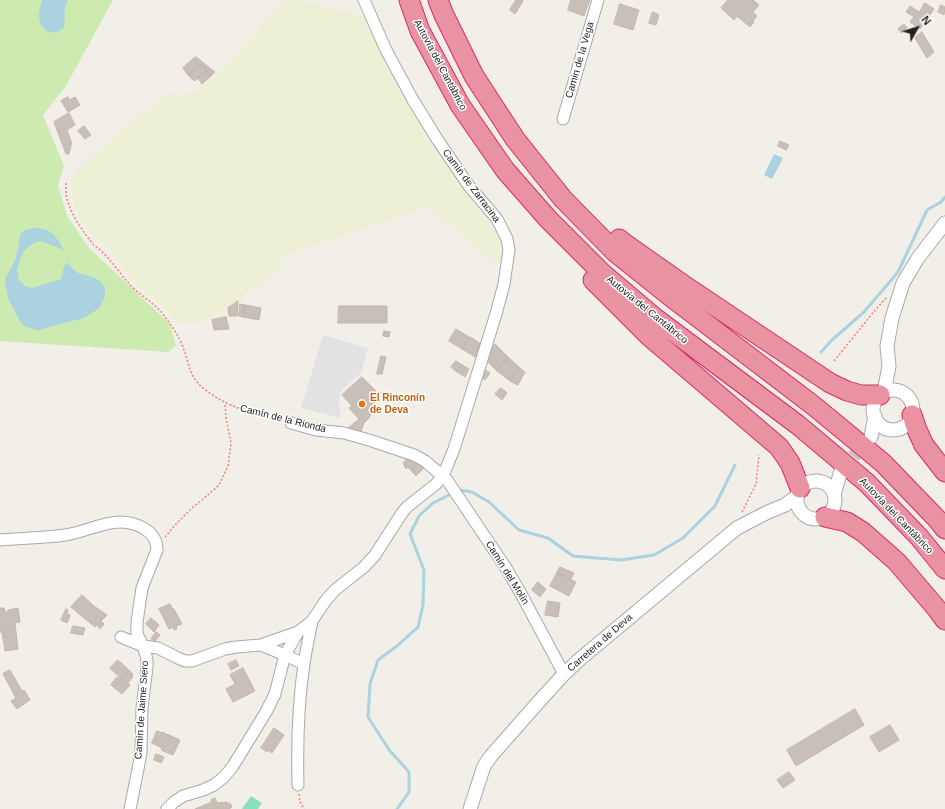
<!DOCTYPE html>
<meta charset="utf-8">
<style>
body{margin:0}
#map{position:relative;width:945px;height:809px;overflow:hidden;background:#f2efe9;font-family:Arial,sans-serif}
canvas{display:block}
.north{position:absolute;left:897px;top:8px;width:40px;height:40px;-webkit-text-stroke:3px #fff;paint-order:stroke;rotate:51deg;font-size:11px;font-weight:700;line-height:16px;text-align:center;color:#222}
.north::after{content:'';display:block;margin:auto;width:14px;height:18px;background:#222;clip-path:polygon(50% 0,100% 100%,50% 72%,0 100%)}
</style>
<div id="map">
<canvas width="945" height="809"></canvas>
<div class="north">N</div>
</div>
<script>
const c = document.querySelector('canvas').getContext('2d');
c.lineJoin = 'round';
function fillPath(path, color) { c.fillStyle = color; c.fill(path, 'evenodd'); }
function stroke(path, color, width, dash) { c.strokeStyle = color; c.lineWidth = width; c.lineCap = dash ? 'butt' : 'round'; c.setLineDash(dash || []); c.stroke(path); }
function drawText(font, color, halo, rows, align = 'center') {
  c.font = font + ' Arial,sans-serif'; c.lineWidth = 3; c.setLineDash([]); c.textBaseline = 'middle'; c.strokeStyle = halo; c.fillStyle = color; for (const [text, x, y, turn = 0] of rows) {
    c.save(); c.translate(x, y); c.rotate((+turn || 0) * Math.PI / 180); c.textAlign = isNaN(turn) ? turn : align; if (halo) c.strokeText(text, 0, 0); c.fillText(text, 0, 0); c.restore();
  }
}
fillPath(new Path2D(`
 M284,0H304L363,16L397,88L428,141L501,241L500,261L495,262L428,207L281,257L284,268L220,313L201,323H176L169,313L137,285L108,247L91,235L80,217L74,204L71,187L74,173L136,117L169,95L196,92L221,72Z`), '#eef0d5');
fillPath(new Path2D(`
 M0,0H113L66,86L43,115L64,166L58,185L67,216L89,248L170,324L176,346L168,352L0,341Z`), '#cdebb0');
fillPath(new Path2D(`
 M251,796L262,803L258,809H242Z`), '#88e0be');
fillPath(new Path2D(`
 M323,335L368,348L361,373L343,389L340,394L339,404L340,418L301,408Z`), '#e2e2e2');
fillPath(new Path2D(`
 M42,0H68C62,8 66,18 64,28L56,33C53,32 48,32 46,30C36,23 39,9 42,0Z
 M774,154L783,158L772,179L764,175Z
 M33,228C51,227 56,236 64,250L41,241L34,243L25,250L21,257L17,270L19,280L25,286L32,288L61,279L64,267L65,264L68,263L72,268L78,273L93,277L100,281L105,287V297L99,308L92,313L84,318L45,328L39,331L24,326L20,321L8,298L5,280L7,275L16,258L17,251L19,244L20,235L25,230Z`), '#aad3df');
stroke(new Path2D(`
 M821,352L832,340L864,312L898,272L927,210L941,202L945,197
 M397,809L409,792V772L390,751L368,717L370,684L378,660L397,646L418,627L423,605L424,570L410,534L419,516L433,503L459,490L472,492L489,502L519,530L548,538L573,556L621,560L654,555L683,538L715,506L735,465`), '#aad3df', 3);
const building = new Path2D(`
 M516,0H522L523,1L515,14L510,10Z
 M571,0H590L584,16L568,10Z
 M728,0H753L759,5L753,12L757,16L753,21L754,22L750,27L737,16L734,20L721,8Z
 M925,3L934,9L920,29L910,22L914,17L906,12L910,6L919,12Z
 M620,4L639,10L633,30L614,24Z
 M941,5L945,7L944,15L938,12Z
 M653,12L659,15L656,25L649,23Z
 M904,24L907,28L901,33L898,29Z
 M922,32L934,52L927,58L915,38Z
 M196,57L215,72L211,76L201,64L199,66L193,59Z
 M193,59L199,66L188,75L183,68Z
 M201,64L207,71L194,81L188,75Z
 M207,71L211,76L202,84L198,78Z
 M68,97L69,100L75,97L80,105L68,112L61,101Z
 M69,113L75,125L67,130L72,144L70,145L71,146L69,154H66L54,122Z
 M84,126L91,135L85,139L78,131Z
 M780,141L789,145L786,150L778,146Z
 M238,301L237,316H229L228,308Z
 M240,304L245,305L243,317L239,316Z
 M245,305L261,308L259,320L243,317Z
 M339,306H387V323H338Z
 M226,317L229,329L214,330L212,320Z
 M456,329L469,337L462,349L449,341Z
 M384,331L390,332L389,337L383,336Z
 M470,337L484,346L477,358L462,349Z
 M495,344L508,357L497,371L485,359Z
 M381,356L386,357L382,374H377Z
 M508,357L519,367L510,381L497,371Z
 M456,361L462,365L457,372L451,367Z
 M462,365L469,369L465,377L457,372Z
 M519,367L525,372L518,385L510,381Z
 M484,369L490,373L485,380L480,377Z
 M362,377L376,391L373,394L375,397L374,403L367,410L371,414L369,418L364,423L360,434L355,432L348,428L359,419L349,408L352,406L342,395Z
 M501,388L507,393L502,400L495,394Z
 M409,457L415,459L424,468L416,476L408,467L406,469L403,463Z
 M560,567L574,573L571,579L557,573Z
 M557,573L576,582L569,596L550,586Z
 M538,582L546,589L540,597L532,590Z
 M82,595L94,606L107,615L101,621L104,624L100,629L97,625L95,627L71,607Z
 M548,601L560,603L558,617L545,615Z
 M170,604L173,609H174L182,624L176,626L177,629L174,630L173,627L169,629L159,609Z
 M0,608H4L5,612H8V610L18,608L20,622L15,623L18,649L5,651L2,632H0Z
 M66,609L68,610L67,614L70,615L67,623L61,620Z
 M151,618L159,625L154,632L146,624Z
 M73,626L85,628L83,635L71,633Z
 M156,632L160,635L155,641L151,639Z
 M118,660L133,674L132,677H133L127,684L110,668Z
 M236,660L239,666L231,670L228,664Z
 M243,668L255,691L233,702L226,689L235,684L230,675Z
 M10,670L22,691L24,690L30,700L17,709L11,701L16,698L3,674Z
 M117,677L119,679L120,677L127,684L128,683L130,685L122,694L111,685Z
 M855,709L864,725L796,766L787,750Z
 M890,725L899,740L879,752L870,737Z
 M274,728L284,735L272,753L268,750L267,752L261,748Z
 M157,731L162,733V732L180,740L173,755L161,750L162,748L152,743Z
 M156,754L164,757L161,763L154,760Z
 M789,772L795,780L783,788L777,780Z
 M215,798L217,803L227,802V804L230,803L232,807L230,808V809H195L212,802L211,800Z`);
fillPath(building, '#c7bfb8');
stroke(building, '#c4b6ab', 1);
stroke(new Path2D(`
 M841,471L867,441`), '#c8c6c1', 13, [13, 6]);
const minor = new Path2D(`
 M563,119L598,0
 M291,423L316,430L344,433L369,440L414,455L425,461L447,480L506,568L520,592L564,674
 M0,540C22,538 44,538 65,535C93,531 117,512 145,529C153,534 157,541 157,550L142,588L137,622V634L143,646L147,659V667L142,708L141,752L138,769L130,809
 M121,637L143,646L158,648L178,658L185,661H192L225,649L236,647L261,645L298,632
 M261,645L285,655L304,664
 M298,785C297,745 298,704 304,664C306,650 309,636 312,621
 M167,809L174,802L183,796L203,790L214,785L224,777L233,766L266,712L275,694L285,655L298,632L312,621L326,600L335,590L364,567L375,555L402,513L407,507L436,484L443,476L454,449L496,314L504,284L509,250L507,239L497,219L469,186L437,139L413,100L386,50L364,0`);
const tertiary = new Path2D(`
 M873 410a20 20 0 1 1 40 0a20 20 0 1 1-40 0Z
 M884,392L889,366L887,346L892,318L903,283L918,258L945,223
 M871,437L875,416
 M797 500a19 19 0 1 1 38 0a19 19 0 1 1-38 0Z
 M834,494L841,471
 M470,809L484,766L491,756L535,706L564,674L580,659L737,528L768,512L785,505L797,496`);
const motorway = new Path2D(`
 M409,0L420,31L460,105L505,170L548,219L602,273L655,318L798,425L867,483L919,537L945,569
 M438,0L444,15L474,76L515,139L563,199L615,252L675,300L814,406L883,463L938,520L945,529
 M619,239L624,243L688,288L830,383L847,391L861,395H880
 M593,280L649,336L779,447L790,463L800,488
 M912,415L917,430L924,445L945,472
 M825,517L847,522L863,532L897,562L937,609L945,620`);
stroke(minor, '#a9a9a9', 13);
stroke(tertiary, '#a9a9a9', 15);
stroke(motorway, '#dc2a67', 21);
stroke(new Path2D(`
 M66,183C66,187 66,191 66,195C69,211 83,233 94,245C99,249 104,253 108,258C116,267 123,277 131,286C141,296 154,303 163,314C170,324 178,334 182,345C190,363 187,374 203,388C226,407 254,414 281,421
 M834,361L876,309L887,297
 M742,512L756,484L759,455
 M165,537L176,524L193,507L202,500L219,485L228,466L231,443L226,418L225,404
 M299,794L300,802L304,809`), '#fa8072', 1.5, [2, 2]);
stroke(minor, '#fff', 11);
stroke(tertiary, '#fff', 13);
stroke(motorway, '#e892a2', 19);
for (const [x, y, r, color] of [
 [362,404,4,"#e8710a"]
]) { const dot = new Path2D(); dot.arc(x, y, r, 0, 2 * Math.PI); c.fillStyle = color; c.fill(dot); stroke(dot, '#fff', 1.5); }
drawText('10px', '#222', '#fff', [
 ["Camin de la Vega",580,60,-74],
 ["Autovía del Cantábrico",440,65,62],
 ["Camín de Zarracina",471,186,53],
 ["Autovía del Cantábrico",647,310,39],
 ["Camín de la Rionda",283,419,14],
 ["Autovía del Cantábrico",896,516,46],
 ["Camín del Molín",507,573,58],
 ["Carretera de Deva",600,643,-41],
 ["Camín de Jaime Siero",142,710,-86]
]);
drawText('bold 10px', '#c56008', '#fff', [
 ["El Rinconín",370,398],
 ["de Deva",370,410]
], 'left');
</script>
